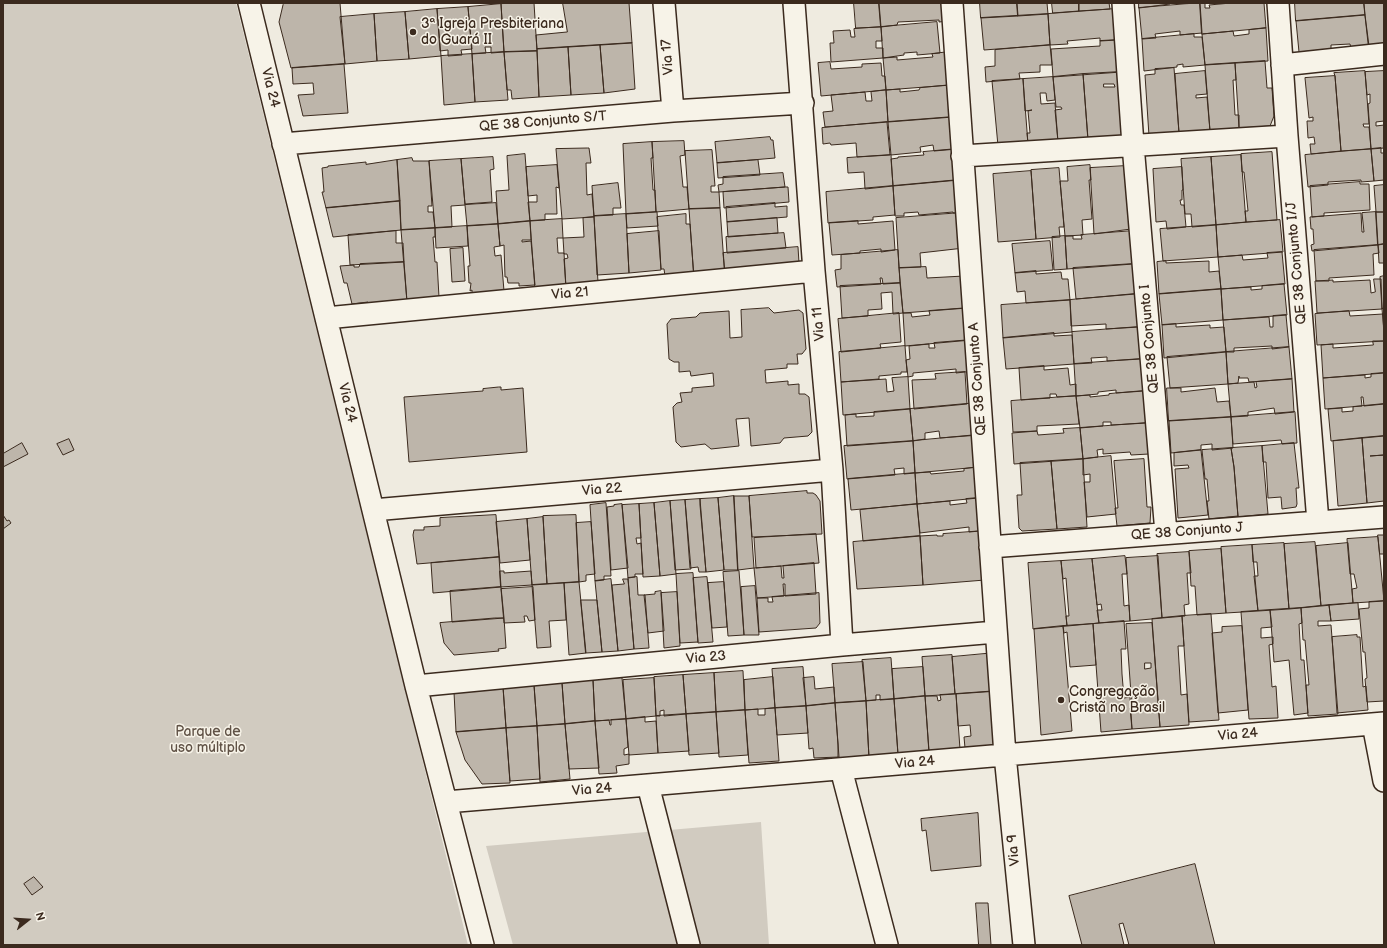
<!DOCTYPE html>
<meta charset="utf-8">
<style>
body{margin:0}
#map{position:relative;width:1387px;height:948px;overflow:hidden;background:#efebe0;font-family:"Balsamiq Sans",sans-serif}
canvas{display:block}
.frame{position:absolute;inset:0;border:4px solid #3b2a1e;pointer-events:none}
.north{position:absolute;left:8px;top:900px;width:40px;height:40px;-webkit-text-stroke:3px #f7f3e8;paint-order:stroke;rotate:73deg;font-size:11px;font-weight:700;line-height:16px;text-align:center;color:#3b2a1e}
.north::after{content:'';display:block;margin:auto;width:14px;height:18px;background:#3b2a1e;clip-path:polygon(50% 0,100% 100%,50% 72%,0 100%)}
</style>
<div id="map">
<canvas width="1387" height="948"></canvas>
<div class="frame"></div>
<div class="north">N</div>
</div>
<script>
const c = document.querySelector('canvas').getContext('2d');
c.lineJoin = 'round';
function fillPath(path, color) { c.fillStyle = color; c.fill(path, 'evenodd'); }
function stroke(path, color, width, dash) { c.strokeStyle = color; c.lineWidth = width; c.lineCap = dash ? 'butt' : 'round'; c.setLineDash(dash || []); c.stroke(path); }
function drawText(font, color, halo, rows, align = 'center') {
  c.font = font + ' "Balsamiq Sans",sans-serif'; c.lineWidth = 3; c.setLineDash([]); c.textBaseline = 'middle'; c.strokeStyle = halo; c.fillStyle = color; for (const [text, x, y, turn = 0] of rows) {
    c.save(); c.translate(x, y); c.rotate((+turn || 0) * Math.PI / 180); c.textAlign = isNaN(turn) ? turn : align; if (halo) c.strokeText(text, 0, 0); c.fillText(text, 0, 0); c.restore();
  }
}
fillPath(new Path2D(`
 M3,3H236L468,945H3Z
 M761,822L769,945H513L486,846Z`), '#d1cbc0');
const building = new Path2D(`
 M285,3H340L345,64L291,68L279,22L283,5Z
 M520,3H534L537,51L504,52L501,4Z
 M563,3H629L632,43L537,49L536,35L567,32Z
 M854,3H879L881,27L856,28Z
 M879,3H947L948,21L939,22V20L898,22L897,25L881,27Z
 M980,3H1017L1018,16L981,18Z
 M1017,3H1047L1048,14L1018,16Z
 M1052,3H1079V11L1053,13Z
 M1079,3H1109L1110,9L1079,11Z
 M1139,3H1170V4L1139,8Z
 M1200,3H1205V8H1210L1209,5L1231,3H1264L1266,28L1202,34Z
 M1200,3L1202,33L1180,35V31L1155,34L1156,38L1142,39L1139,8Z
 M1295,3H1364L1365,15L1296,21Z
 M1364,3H1384V47L1369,48Z
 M501,4L504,52L491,53V47H485L486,53L472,54L468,7Z
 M468,7L472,49L461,50L462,55L448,56V50L440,51L437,9Z
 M437,9L441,56L409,59L405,12Z
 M1115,9L1117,40L1100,41V38L1067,41L1068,44L1050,45L1048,14Z
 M405,12L409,59L377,61L374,14Z
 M374,14L377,61L345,64L340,17Z
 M1048,14L1050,45L984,50L981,18Z
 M1365,15L1369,46L1351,48L1350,44L1331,45V49L1299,52L1296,21Z
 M937,22L940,53L917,55V52L904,53V55L883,58L881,27Z
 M881,27L882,41H876V48H883V58L831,62L830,43H834L833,31L850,30L851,37H855L854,29Z
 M1266,28L1268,61L1205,65L1202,34L1233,31L1234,36L1249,34V30Z
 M1194,34V37H1202L1205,65L1183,67V64L1177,65V67L1144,71L1142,39Z
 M1119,40L1121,72L1053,77L1051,49L1100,46V41Z
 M632,43L635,89L604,93L600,45Z
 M600,45L604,93L571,95L568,47Z
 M1050,45L1052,65H1040V72L1019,73L1020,79L986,82L985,67L995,66V50Z
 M568,47L571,95L539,97L537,49Z
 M537,51L539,97L512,99L511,90H507L504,52Z
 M504,52L508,100L475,102L472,54Z
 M949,52L951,85L886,90L883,58L897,57V60L933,57L932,54Z
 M472,54L475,102L444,105L441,56Z
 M1265,61L1267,88H1272L1274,116L1270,126L1239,128L1235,63Z
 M830,62L831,69L862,67V64L881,63L882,76H885L886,90L821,96L818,63Z
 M1235,63L1236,80H1233L1235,115H1239V128L1210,131L1205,65Z
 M344,64L348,113L303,116L298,95L314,94L313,83L293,84L292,68Z
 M1174,68L1179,133L1149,136L1145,75L1155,74V69Z
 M1205,71L1207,94L1196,95V98L1207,97L1210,131L1179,133L1175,74Z
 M1365,71L1369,124H1363L1364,127H1369L1371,149L1341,151L1335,76L1334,73Z
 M1384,71V121L1376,122V126L1384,125V148L1371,149L1368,104L1370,103V94L1367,95L1365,72Z
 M1120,72L1126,138L1088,141L1083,74ZM1104,84H1114L1115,87H1104Z
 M1083,74L1088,139L1058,142L1055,110L1062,109L1061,107H1056L1053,77Z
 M1335,76L1341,151L1311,154L1310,144H1315L1314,137L1308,138L1307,121H1313V117L1309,118L1305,78Z
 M1053,77L1055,100L1047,101L1046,93H1040L1041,104L1055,103L1058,142L1028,144L1027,133H1030L1028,111L1032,110L1025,111L1023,79Z
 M1023,79L1028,144L998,146L992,81Z
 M952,85L953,117L888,122L886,90L900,89V92L919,90L920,88Z
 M886,90L888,122L825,127L823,112L833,111L831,95L865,92L866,101H872L871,92Z
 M953,117L957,149L934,151L933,145L920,147L921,152L891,155L888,122Z
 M887,122L890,155L857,157L856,143L831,145L830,143L823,144L822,128Z
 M770,137L771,140H773L775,158L717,163L715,142Z
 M684,141L685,155L680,156L683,187H687L689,209L656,212L652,142Z
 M652,142L653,158H651L653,190H655L656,212L626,214L623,144Z
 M588,148H589L591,163H586L587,195L592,194L594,217L562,219L556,149Z
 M1381,148V153H1384V180L1374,181L1371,149Z
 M957,149L959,180L893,186L891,159L898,158V157L924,155L923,152Z
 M1371,149L1374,181L1361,182V180L1328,182V185L1308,187L1305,155Z
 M712,150L715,186H711V192H719L720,208L689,209L685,151Z
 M1272,152L1277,220L1246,222L1245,211H1248L1244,172H1242L1241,156V154Z
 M525,154L530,221L498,224L496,191L509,190L507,156Z
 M891,155L893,186L865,189L864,172L848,173L847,158Z
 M1241,155L1246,222L1216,225L1211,157Z
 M493,157L494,169L490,170L492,202L465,204L461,159Z
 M1211,157L1216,225L1192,227L1191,214H1185L1181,159Z
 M412,158L413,161H429L432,206H428V212H433L435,228L401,230L397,160Z
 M461,159L465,205L451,206L452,227L435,228L429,161Z
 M397,160L400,201L326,208L322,192H324L322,168L328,167V166L366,162V164Z
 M758,160L760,175L718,178L717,163Z
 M557,165L559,188L556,187L557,214H545V220L530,221L528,202H537V195L528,196L526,167Z
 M1090,165L1091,180H1089L1092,219L1082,220L1083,235L1065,236L1060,181H1068L1067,167Z
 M1126,166L1131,229L1094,234L1090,168Z
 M1182,167L1183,190H1182V200H1180L1181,205H1184L1186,227L1167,229L1166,221L1156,222L1153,169Z
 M1059,168L1064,227H1059L1060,237L1036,239L1031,170Z
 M1031,171L1036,239L998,242L993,174Z
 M783,173L785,187L719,192L718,185L723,184V177Z
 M959,180L960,213H953V212L919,215L918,212L904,213V216H895L893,186Z
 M1360,182V184H1369L1370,210L1324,213V216L1312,217L1310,186Z
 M618,183L621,208H613V215L594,216L592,186Z
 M1384,185V212H1376L1374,186Z
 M893,186L895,215L873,217V220L828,223L826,192Z
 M785,187H788L789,202L724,208L723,192Z
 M400,201L401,230L333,237L326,208Z
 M496,203L498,224L467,226L465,205Z
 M775,203V207L787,206V217L727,222L726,207Z
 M720,208L725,277L694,279L689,209Z
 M657,212L658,226L627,228L626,214Z
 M1376,212H1384V244L1378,245Z
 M1376,212L1378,245L1312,251L1311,245L1314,244L1313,229H1311L1310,217L1361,213L1362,232H1364L1362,213Z
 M960,213L964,248L920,253L921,267L899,268L896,218Z
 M626,214L629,273L597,275L594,216Z
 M686,214V224H690L694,279L665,276L664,269H661L657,217Z
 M594,217L598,282L566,288L564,259L568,258L567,254H564L563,238L584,237L583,218Z
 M777,218L778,233L728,237L727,222Z
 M562,219L563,238H557L558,253H564L566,288L535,290L530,221Z
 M1280,220L1283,252L1218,257L1216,225Z
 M530,221L531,240H522V242L531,241L535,285L519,286V283H508L507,277H505L504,245L500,246L498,224Z
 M858,221V224L893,221L895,250L881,252V249L860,251V253L832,255L829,223Z
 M498,224L500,246L494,247L495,256L501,255L504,291L472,295V290L470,291L471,283H469L468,266H470L467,226Z
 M1216,225L1218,257L1163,261L1160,229Z
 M467,226L468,246L436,248L435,228Z
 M435,228V237H433L435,262H437L439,297L407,302L401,230Z
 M396,231V243H403L404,262L350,265L348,235Z
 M659,231L661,270L629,273L627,234Z
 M1133,231V264L1067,269L1065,236H1073V239H1082L1081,235Z
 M784,233L786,248L727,253L726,237Z
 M1065,236L1067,269L1054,270L1052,237Z
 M1050,241L1053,270L1015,273L1012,244Z
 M1384,244V270V263H1379L1378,245Z
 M1378,245L1379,253L1373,254L1374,275L1329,278V281H1316L1314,250Z
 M798,247L799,263L725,275L723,253Z
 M463,248L465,281L452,282L450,249Z
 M898,250L900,283L883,284L882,278H880L881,284L837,287L835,270L841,269V255Z
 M1282,252L1285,284L1221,289L1218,257L1242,255L1243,260L1268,258L1267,253Z
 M1166,261V263L1209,261V272L1219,271L1221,289L1159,294L1157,262Z
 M404,262L407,302L368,305V302L352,304L347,283H344L340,266L354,265V267H359L360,264Z
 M1133,264L1135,294L1076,299L1073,268Z
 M926,267L927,278L964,276L967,308L903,313L899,268Z
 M1036,271V274L1061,272L1062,279H1068L1070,300L1026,303L1025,291L1017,292L1015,273Z
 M1384,276V308L1382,309L1380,277Z
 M1374,279H1381L1382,309L1317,313L1315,281L1333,280V282L1370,280L1371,293L1375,292Z
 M900,283L903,313L893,314L892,292L881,293L882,309L868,310V316L842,318L840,286Z
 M1284,284L1287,315L1223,320L1221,289L1251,287V290L1262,289V286Z
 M1221,289L1223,320L1162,325L1159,294Z
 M1135,294L1139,327L1106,329V324L1071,326L1070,300Z
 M1070,300L1072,332L1003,338L1001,305Z
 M769,308L774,313L799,310L803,313L806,349L802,354H797L798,364H787V368L765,370L766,383L788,381V385L799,384V394H805L809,397L812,432L808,436L784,438L780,443L751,446L749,418L736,419L739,446L711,449L705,444L681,447L676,442L673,407L677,403L682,402L680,393L692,392V388L714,386L713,373L691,376L690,371L679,372V362H674L669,359L667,324L671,319L696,317L700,313L729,311L730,338L742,337L741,310Z
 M969,308L971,340L905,346L903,313H911L912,317L930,315L929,311Z
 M1384,308V331L1382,309Z
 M1349,311L1350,316L1383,314L1384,341L1317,345L1315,314Z
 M899,313L901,342L880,344L881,348L841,352L838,319Z
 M1286,315L1289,347L1272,349V346L1234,348V352H1226L1223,320L1269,317L1270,327H1273V316Z
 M1176,324V327L1210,325V328L1224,327L1226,352L1164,358L1162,325Z
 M1139,327L1141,359L1107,361V357L1091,358L1092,363L1074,364L1072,332Z
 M1054,333V336L1072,335L1074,364L1006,369L1003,338Z
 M971,340L973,371L956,373V369L913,373V376L908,377L906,360L910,359L909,346L929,344V348H935L934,343Z
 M1373,341H1384V373L1323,378L1321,345L1333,344V348L1373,345Z
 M905,346L907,372H901V374L879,376V379L841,382L839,352Z
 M1289,347L1292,379L1249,382L1248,378H1239V376L1238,383L1228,384L1226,352Z
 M1226,352L1228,384L1170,388L1167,357Z
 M1141,359L1144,391L1116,393V390L1098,392V394L1076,396L1074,364Z
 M1044,366V370L1068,368L1070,385L1076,384V396L1057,397L1056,394H1050V398L1021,400L1019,368Z
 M965,372L967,404L914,409L912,380L936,379L935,374Z
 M1384,373V404L1364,406L1363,397H1361L1362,406L1325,409L1323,378L1365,375V378L1371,377V374Z
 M908,377L910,409L843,415L841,382L886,379L887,392L894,391L892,378Z
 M1292,379L1294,412L1275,414L1274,408L1248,412V416L1231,417L1228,384L1254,382L1255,388L1257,387L1256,382Z
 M499,387H501V390L523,388L527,452L409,462L404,397L483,391V389Z
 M1167,388H1181V392L1215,388L1217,402L1229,401L1231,417L1169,421Z
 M1144,391L1147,423L1111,425V422H1103V426L1080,428L1076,396L1090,395V397L1109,395V394Z
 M1076,396L1079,424L1037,426V431L1013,432L1011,401Z
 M977,403L979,435L940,438L939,431L925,433V439L913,441L910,409Z
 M1384,404V436L1331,441L1328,409L1342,408V412L1353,411V407Z
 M910,409L913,441L847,446L845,415L856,414V417L874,416V412Z
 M1295,412L1297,443L1282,444L1281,440L1233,444L1231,417Z
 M1231,417L1233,448L1212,450V444L1201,445V450L1171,453L1169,421Z
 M1147,423L1149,454L1131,455L1130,452L1103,454V449L1097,450L1098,457L1083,459L1080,428Z
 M1080,428L1083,459L1014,464L1012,433L1037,431L1038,435L1064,433L1063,429Z
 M977,435L979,467L915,473L913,441Z
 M1384,436V455L1370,456L1384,455V501L1367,503L1362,438Z
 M1362,438L1367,503L1338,506L1333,441Z
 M69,439L74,450L63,455L57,444Z
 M913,441L915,473L904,474V468L894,469L895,475L847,479L844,446Z
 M22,443L28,454L3,467V454Z
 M1294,443L1299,488H1296L1297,504L1296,507L1282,509L1281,497L1268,498L1266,462H1263L1262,446Z
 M1262,446L1268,514L1238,517L1234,467L1231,448Z
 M1231,448L1234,467L1238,516L1209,519L1207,501H1209L1207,479H1205L1202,450Z
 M1201,450L1208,515L1178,518L1175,469L1189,468L1188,465L1174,466V453Z
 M1111,456L1116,514L1087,517L1084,482H1090V474L1083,475V459Z
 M1083,459L1087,527L1057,529L1051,461Z
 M1144,459L1147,507H1151L1150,523L1117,526L1115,508H1118L1114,461Z
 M1051,461L1057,529L1022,531L1019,528L1017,495H1022L1020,463Z
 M979,467L978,498L917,504L915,473L930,472L931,474L964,471V469Z
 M915,473L917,504L851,510L848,479Z
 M807,491V493H813L816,495L820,501L822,534L752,537L749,496Z
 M734,496H749L754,568L738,570Z
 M734,496L738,570H724L718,498Z
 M718,498L724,570L706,572L700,499Z
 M978,498L980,531L969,532V527L920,533L917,504L950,501V505L967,503L966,499Z
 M700,499V505L706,572H699L698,567L690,568L685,500Z
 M685,500L691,569L675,570L670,501Z
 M670,501L676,574L660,576L654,503Z
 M606,503L611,576H604V580L595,581L590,505Z
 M654,503L660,576L643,577L639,504Z
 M622,504L628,568L611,570L607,507L614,506V505Z
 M639,504L641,538H636L637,544L641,543L643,574H635V577L628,578L622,505Z
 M917,504L920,536L863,541L860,510Z
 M3,515L7,521L9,520L11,523L3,529Z
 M496,515L499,557L417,564L413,535L414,530H424V527L440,526V518Z
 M576,515L579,582L547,584L543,516Z
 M543,517L547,584L532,585L527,519Z
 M527,519L530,560L500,563L496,522Z
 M591,522L595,574L586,575V581L579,582L576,523Z
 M984,531L985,580L923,585L920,536L937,535V536H943V534Z
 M816,534L819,563L756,568L754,538Z
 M1378,535H1384V554H1380Z
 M920,536L923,585L857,589L853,542Z
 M1378,537L1384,601L1353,603L1352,589L1357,588L1354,574H1350L1347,539Z
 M1315,542L1321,606L1289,609L1284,544Z
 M1284,543L1289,609L1258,611L1254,576H1258L1257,562H1253L1252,545Z
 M1348,543L1353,603L1321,606L1316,546Z
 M1252,545L1258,611L1226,613L1221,547Z
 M1221,549L1226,613L1197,615L1195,586H1191L1189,551Z
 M1189,552L1191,573H1187L1189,604L1184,605L1185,616L1162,618L1157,554Z
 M1125,556L1127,574H1122L1124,606L1129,605L1130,621L1099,623L1097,610H1102L1101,604L1097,605L1092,559Z
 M1158,556L1162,618L1130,621L1126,558Z
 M499,557L501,587L433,593L431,563Z
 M1092,559L1099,623L1067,626L1066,616H1069L1066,578L1063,579L1061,561Z
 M1061,561L1067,626L1033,629L1028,563Z
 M814,563L816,594L785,596V584H783L784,596L757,598L754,568L781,566L782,578H784L783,566Z
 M500,571H504V573L531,571L532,585L501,587Z
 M739,571L744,635L728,636L723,572Z
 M693,573L698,642L680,643L676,574Z
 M637,577L638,595H645L649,648L634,649L628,578Z
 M707,577L713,642L698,643L693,578Z
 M611,579L618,651L602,652L595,581Z
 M623,579H628L634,649L618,651L612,585L624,584Z
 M579,582L586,653L569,655L564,583Z
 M724,582L727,627L712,628L708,583Z
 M564,583L566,620L549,621L551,647L537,648L532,585Z
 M755,586L759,635H744L741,587Z
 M501,587L504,618L452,622L450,591Z
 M533,587L535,620L529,621L527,616H524L525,622L504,623L501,589Z
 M661,591L664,631L648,633L644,595L655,594V592Z
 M677,592L680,646L664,648L661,593Z
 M819,593L820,623L816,628L759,632L757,598H768V602H773L772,597Z
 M581,600H597L602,652L586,653Z
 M1384,601V701L1367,702L1365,679L1367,678L1365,652H1363L1359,609L1369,608V602Z
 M1358,603L1359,619L1331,621L1329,605Z
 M1329,605L1331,621H1318V626L1331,625L1338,714L1308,716L1306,685H1309L1305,640H1303L1301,608Z
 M1301,608L1302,623L1299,624L1301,660H1304L1308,713L1294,715L1289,660L1274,662L1270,610Z
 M1270,610L1272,627L1261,628V638L1273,637V644L1269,645L1272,687L1276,686L1278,718L1249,719L1241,612Z
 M1211,614L1219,720L1189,722L1182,616Z
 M1182,616L1184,646H1178L1181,695L1187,694L1189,725L1160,727L1152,619Z
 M495,618H504L506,648L498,649L499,651L454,655L444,643L440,623Z
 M1124,621L1126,649H1121L1122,674L1124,698L1130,697L1132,729L1101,732L1093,624Z
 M1152,623L1160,727L1132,729L1130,708H1132L1126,624ZM1145,663H1151V668L1145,669Z
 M1093,624L1096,665L1070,667L1067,632L1064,633L1063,626Z
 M1063,626L1072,731L1041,735L1034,629Z
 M1242,626L1248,710L1218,713L1212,633L1222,632V627Z
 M1357,635V637H1360L1363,687L1366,686L1368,710L1337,713L1332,637Z
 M995,653L998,691L955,694L952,657Z
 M952,655L955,694L925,696L922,657Z
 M891,658L894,699L880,700V695H876V700L866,701L862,660Z
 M863,662L866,701L835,703L832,664Z
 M803,667L806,706L775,708L772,669Z
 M923,667L925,696L894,699L892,669Z
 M743,671L745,710L716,712L714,673Z
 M714,673L716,712L686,714L683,675Z
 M683,675L686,714L664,716V710L660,711V716H656L654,677Z
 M773,677L775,708L745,710L744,680Z
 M814,677L815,689L834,687L835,703L806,706L803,678Z
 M622,678L626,719L595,721L593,680Z
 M654,678L656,716L626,719L623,680Z
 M593,680L595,721L565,724L562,683L569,682V681Z
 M562,683L565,724L537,726L534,685Z
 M534,685L537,726L506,728L503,687Z
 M503,687L506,728L456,732L454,692Z
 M998,691L994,745L965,748L964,737L971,736L970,725L958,726L956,694Z
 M956,694L960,749L929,753L925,696H937L938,701L941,700L940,695Z
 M925,696L929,751L898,754L894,699Z
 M894,699L898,755L869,758L866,701Z
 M866,701L869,758L838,760V745L835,703Z
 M835,703L839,757L814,758L813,748L809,749L806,706Z
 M806,706L808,733L777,735L775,708Z
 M775,708L779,761L749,763L745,710L758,709V715H765V709Z
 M745,710L748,755L719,757L716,712Z
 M716,712L719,753L689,755L686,714Z
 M686,714L689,751L658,753L656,716Z
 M645,717V722L656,721L658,753L629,755L626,719Z
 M626,719L628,747L624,749V755L629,754V764L616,766L617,773L599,774L595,721L609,720L610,725H611V720Z
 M595,721L599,768L569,769L565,724Z
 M565,724L570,779L540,782L537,726Z
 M537,726L540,779L510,781L506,728Z
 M506,728L510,783L482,784L465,760L456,732Z
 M978,813L981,866L931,871L926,830L922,831L921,819Z
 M1195,864L1215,945H1129L1123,923L1119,924L1124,945H1082L1069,896Z
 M34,877L43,887L32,895L24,884Z
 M976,903H988L991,945H979Z`);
fillPath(building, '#bdb5aa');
stroke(building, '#3b2a1e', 1);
const street = new Path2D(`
 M249,3L416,686L483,945
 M664,3L673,111
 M794,3L814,271L832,470L842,645
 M952,3L1005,755L1024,945
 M1123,3L1133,145L1166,533
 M1278,3L1287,136L1318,522
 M1282,65L1384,54
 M283,144L673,111L803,103
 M962,156L1287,136
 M326,318L814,271
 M373,510L832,470
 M990,547L1384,517
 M416,686L842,645L996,632
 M1373,724L1384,781
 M841,769L887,945
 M648,785L689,945
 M446,802L1384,723`);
stroke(street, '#3b2a1e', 24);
stroke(street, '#f7f3e8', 21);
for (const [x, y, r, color] of [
 [413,32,4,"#3b2a1e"],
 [1061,700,4,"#3b2a1e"]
]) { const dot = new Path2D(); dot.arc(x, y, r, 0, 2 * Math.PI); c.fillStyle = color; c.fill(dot); stroke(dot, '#f7f3e8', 1.5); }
drawText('14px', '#3b2a1e', '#f7f3e8', [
 ["3ª Igreja Presbiteriana",421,24],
 ["do Guará II",421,40],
 ["Congregação",1069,692],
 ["Cristã no Brasil",1069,708]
], 'left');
drawText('14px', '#3b2a1e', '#f7f3e8', [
 ["Via 17",668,57,-94],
 ["Via 24",270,88,76],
 ["QE 38 Conjunto S/T",543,122,-5],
 ["QE 38 Conjunto I/J",1297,263,-95],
 ["Via 21",570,294,-5],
 ["Via 11",819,324,-95],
 ["QE 38 Conjunto I",1150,339,-95],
 ["QE 38 Conjunto A",978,379,-94],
 ["Via 24",347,403,76],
 ["Via 22",602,490,-5],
 ["QE 38 Conjunto J",1187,532,-4],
 ["Via 23",706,658,-5],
 ["Via 24",1238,735,-5],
 ["Via 24",915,763,-5],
 ["Via 24",592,790,-5],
 ["Via 9",1014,850,-96]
]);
drawText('14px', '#605246', '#f7f3e8', [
 ["Parque de",208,732],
 ["uso múltiplo",208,748]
]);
</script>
